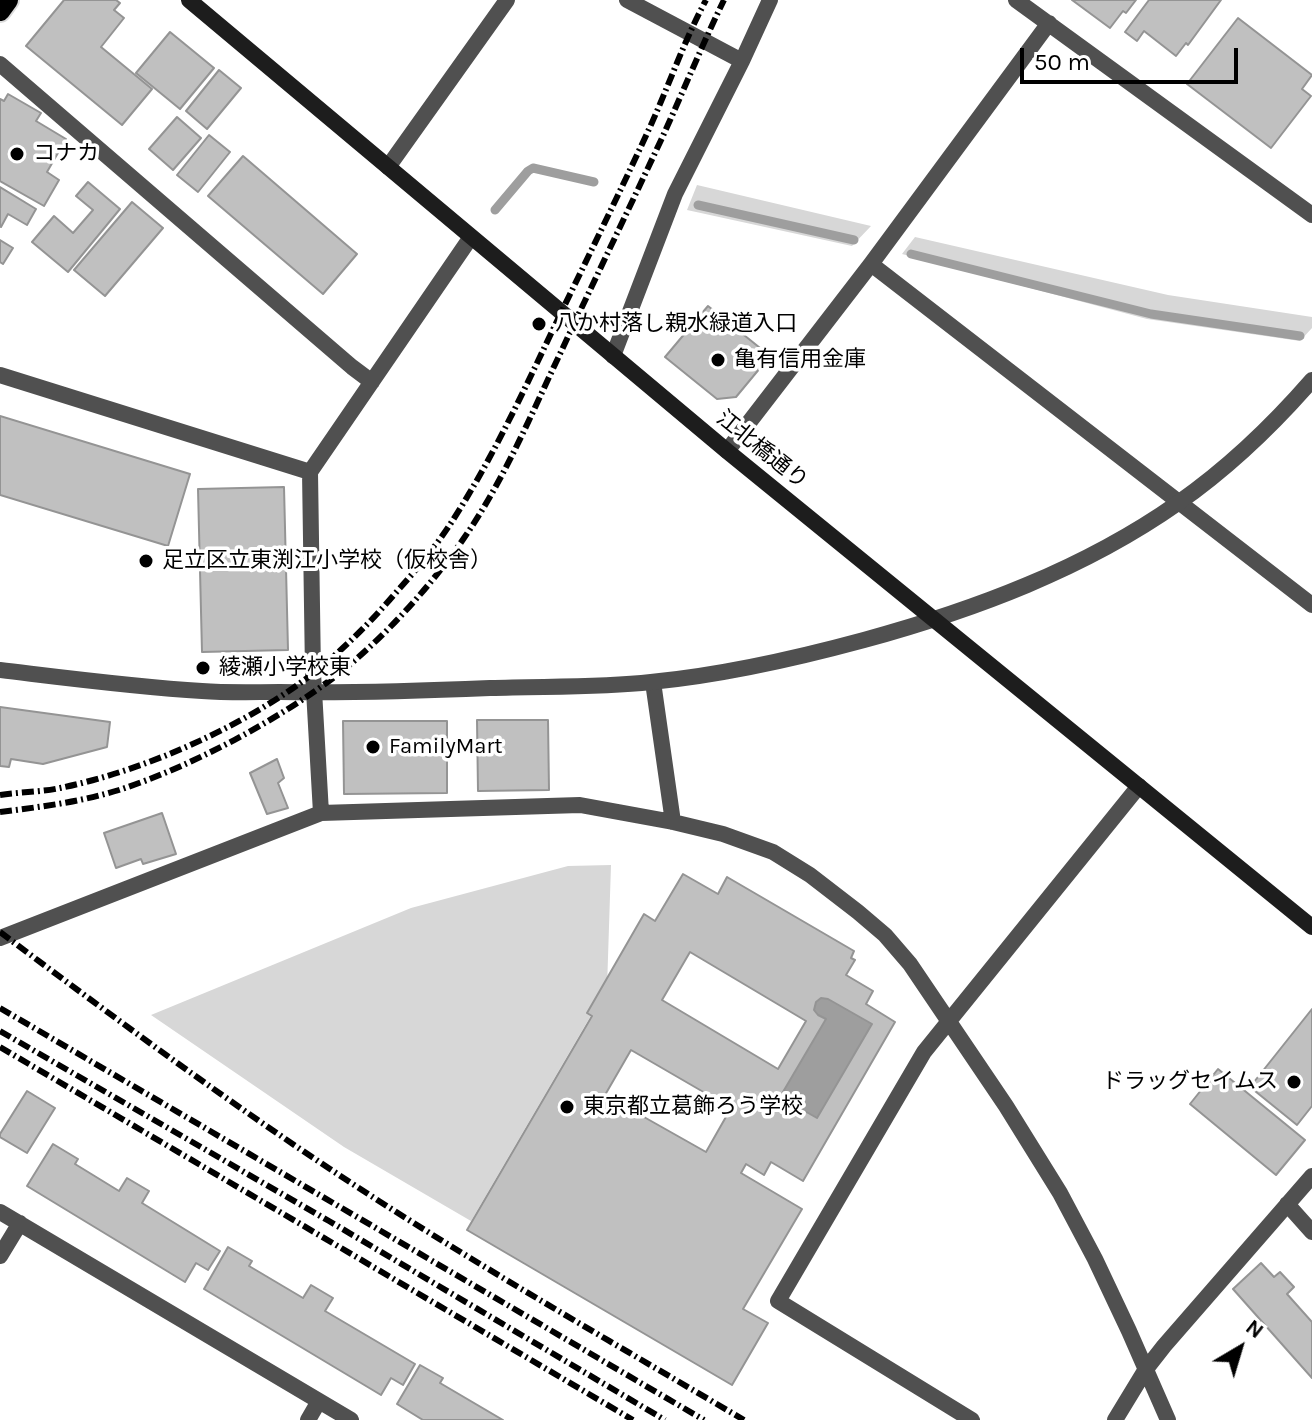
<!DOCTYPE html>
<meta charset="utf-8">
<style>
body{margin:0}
#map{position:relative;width:1312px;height:1420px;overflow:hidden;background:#fff;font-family:Karla,sans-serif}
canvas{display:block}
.north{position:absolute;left:1200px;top:1308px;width:80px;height:80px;-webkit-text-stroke:6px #fff;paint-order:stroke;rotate:38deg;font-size:22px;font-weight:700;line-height:32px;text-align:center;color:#000}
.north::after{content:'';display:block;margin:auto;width:28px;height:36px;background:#000;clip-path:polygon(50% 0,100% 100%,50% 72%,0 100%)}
.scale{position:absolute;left:1020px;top:48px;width:218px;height:36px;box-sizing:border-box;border:4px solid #000;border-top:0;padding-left:10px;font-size:24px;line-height:28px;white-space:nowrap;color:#000;-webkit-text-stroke:6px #fff;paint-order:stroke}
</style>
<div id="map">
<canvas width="1312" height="1420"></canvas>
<div class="north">N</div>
<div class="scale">50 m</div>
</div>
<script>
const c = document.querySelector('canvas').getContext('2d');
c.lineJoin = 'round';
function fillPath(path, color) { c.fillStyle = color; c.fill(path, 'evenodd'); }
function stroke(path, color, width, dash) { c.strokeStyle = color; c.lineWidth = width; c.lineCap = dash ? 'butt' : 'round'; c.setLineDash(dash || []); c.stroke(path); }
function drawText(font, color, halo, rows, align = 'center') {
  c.font = font + ' Karla,"Noto Sans JP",sans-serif'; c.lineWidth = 7; c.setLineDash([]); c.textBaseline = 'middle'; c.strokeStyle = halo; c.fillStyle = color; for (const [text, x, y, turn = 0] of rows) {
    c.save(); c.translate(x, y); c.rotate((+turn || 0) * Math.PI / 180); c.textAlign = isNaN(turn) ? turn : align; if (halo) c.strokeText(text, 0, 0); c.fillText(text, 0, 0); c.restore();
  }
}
fillPath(new Path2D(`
 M697,185L871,226L852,246L687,210Z
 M915,237L1168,295L1312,317V328L1300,341L1147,319L902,254Z
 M611,865L607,988L471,1221L344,1147L151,1015L411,908L568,866Z`), '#d7d7d7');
fillPath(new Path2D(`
 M821,998L828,999L872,1024L817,1118L780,1097L818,1015L814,1010L816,1002Z`), '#9e9e9e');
stroke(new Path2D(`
 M698,205L854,240
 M495,210L528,171L533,168L594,182
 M911,254L1151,314L1300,336`), '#9e9e9e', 9);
const building = new Path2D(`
 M64,0H116L120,3L114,10L124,18L101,47L152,89L122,125L26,46Z
 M1072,0H1136L1126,13L1123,11L1110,28Z
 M1149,0H1221L1188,45L1186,43L1176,56L1144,31L1137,41L1125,32Z
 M1238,18L1312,75L1302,89L1311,96L1271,148L1187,84Z
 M170,32L214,68L180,109L136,73Z
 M219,70L241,88L207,129L186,111Z
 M8,94L41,113L36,121L66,139L47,172L59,180L44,206L0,181V99L4,101Z
 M177,117L201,138L173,170L149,149Z
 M209,135L230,152L198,192L177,175Z
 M243,156L357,254L323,294L208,196Z
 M88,182L120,209L68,272L32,242L54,216L73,233L93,210L76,196Z
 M0,187L36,209L27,225L8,214L1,227L0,226Z
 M132,202L163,228L105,296L74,270Z
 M0,240L13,248L3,264L0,262Z
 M708,306L770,356L736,397L717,399L665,357Z
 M0,416L190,474L168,546L0,495Z
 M284,487L288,650L202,652L198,489Z
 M0,707L110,722L107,747L43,764L11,759L9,767L0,766Z
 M477,720H548L549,790L478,791Z
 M343,721H447V793L344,794Z
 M277,759L284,778L278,783L288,808L267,814L250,773Z
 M162,813L176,854L143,864L141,859L116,868L104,833Z
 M683,874L718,894L727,877L854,951L851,958L855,960L846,975L873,991L866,1004L895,1022L803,1181L771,1162L764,1175L746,1164L741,1173L802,1209L743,1309L768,1323L732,1385L467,1230L592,1016L587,1013L644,914L655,921ZM690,952L806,1021L778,1069L662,1000ZM821,998L828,999L872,1024L817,1118L780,1097L826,1019L818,1015L814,1010L816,1002ZM631,1050L731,1108L706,1152L605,1095Z
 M1312,1009V1106L1297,1125L1250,1087Z
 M1218,1069L1305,1140L1276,1175L1190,1104Z
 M27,1091L55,1108L27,1153L0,1137V1134Z
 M53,1144L78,1159L75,1164L119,1191L127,1178L149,1191L142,1203L220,1251L208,1270L196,1263L185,1282L27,1186Z
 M228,1247L252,1261L249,1266L303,1298L311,1285L333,1298L325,1311L415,1364L403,1385L391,1378L381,1395L204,1289Z
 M1261,1263L1274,1277L1280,1272L1294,1287L1287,1294L1312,1322V1378L1233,1289Z
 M420,1365L443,1378L440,1383L503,1420H423L397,1404Z`);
fillPath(building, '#c0c0c0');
stroke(building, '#949494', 2);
const primary = new Path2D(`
 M0,11L8,0`);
stroke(primary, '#dbdbdb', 24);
stroke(new Path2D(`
 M627,0L742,61
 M1016,0L1312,215
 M0,64L352,367L372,382
 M388,167L507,0
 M871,264L1312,605
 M613,356L675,194L742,61L770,0
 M0,375L310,472
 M727,451L871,264L1049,23
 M653,682L673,822
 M321,813L313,673L310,472L471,237
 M0,938L321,813L580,805L673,822L723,834L773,852L810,875L858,912L885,935L910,964L1006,1106L1060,1193L1095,1259L1129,1331L1168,1420
 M1287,1204L1312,1232
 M0,1212L351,1420
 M0,1256L20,1223
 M308,1420L319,1401
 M972,1420L778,1301L924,1052L1139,786
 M1115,1420L1146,1369L1164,1346L1312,1176`), '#505050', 16);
stroke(new Path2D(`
 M0,670C67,678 135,687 202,691C228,693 254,692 280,692C350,693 420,691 490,688C544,686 598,688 651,682C724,675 794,659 864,640C974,610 1084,569 1178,503C1228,468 1272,426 1312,380`), '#505050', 16);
stroke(new Path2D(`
 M189,0L727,451L1312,927`), '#1d1d1d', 16);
stroke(primary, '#000', 20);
stroke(new Path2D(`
 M0,795C20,792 41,792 60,788C148,770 258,721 327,662C353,640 377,615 399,589C418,568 436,546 451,523C493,458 525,388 558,319C589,255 620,192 650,127C669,85 684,41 706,0
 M0,812C40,807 80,802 119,790C190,767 277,721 337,675C383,639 431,586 464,538C503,482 530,417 559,356C593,283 628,211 662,138C683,92 702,45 724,0
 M0,932C108,1013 217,1094 330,1169C464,1258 605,1338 744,1420
 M0,1008L704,1420
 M0,1031L329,1221L665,1420
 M0,1047L633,1420`), '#000', 6, [12, 4, 2, 4]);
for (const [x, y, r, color] of [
 [17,154,8,"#000"],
 [539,324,8,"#000"],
 [718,360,8,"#000"],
 [146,561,8,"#000"],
 [203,668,8,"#000"],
 [373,747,8,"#000"],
 [1294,1082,8,"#000"],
 [567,1107,8,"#000"]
]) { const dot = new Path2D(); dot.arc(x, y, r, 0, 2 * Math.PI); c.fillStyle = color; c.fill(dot); stroke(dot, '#fff', 3); }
drawText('22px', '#000', '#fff', [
 ["コナカ",33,154],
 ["八か村落し親水緑道入口",555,324],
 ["亀有信用金庫",734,360],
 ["足立区立東渕江小学校（仮校舎）",162,561],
 ["綾瀬小学校東",219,668],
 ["FamilyMart",389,747],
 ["ドラッグセイムス",1278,1082,"right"],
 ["東京都立葛飾ろう学校",583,1107]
], 'left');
drawText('22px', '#000', '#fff', [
 ["江北橋通り",762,450,39]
]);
</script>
